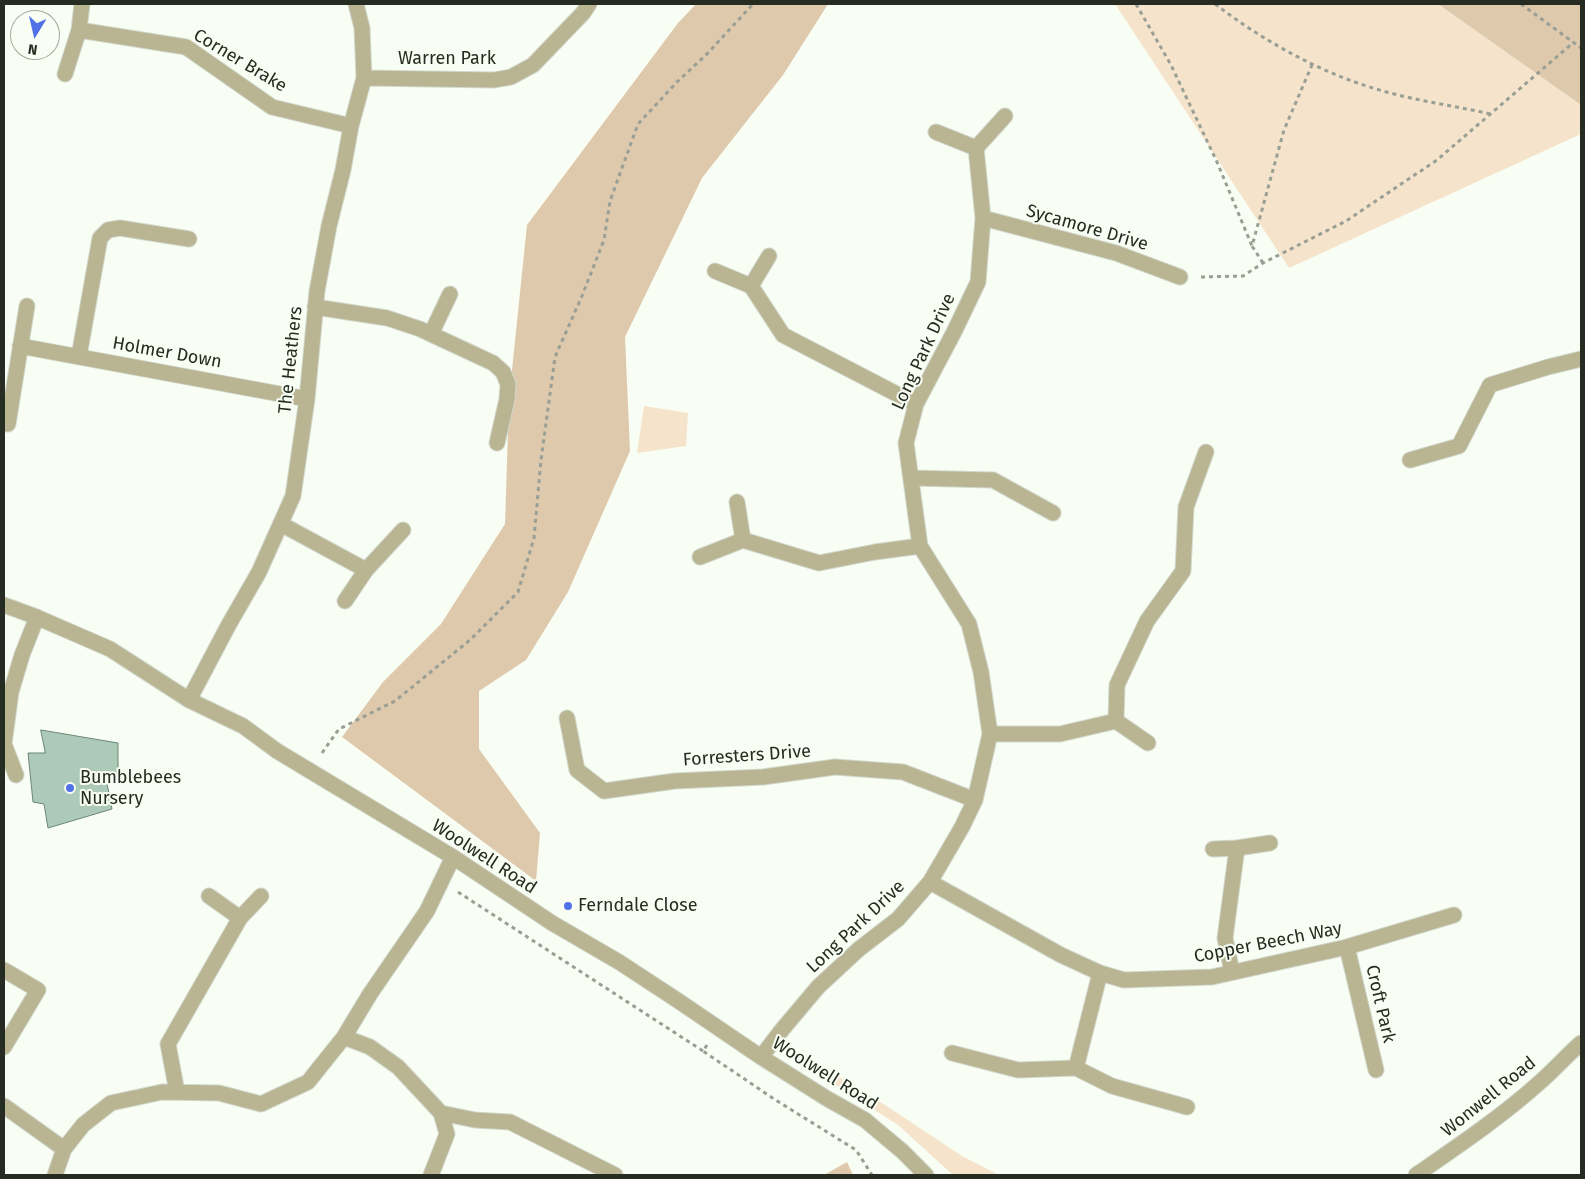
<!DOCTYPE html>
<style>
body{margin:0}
#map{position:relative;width:1585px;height:1179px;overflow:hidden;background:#f8fef3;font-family:"Fira Sans",sans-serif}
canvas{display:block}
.frame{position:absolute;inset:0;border:5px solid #262c21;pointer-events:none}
.north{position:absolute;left:10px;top:10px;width:50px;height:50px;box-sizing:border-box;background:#f8fef3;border:1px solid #a4aa9f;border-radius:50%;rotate:189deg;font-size:14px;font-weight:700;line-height:20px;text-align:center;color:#262c21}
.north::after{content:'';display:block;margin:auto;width:18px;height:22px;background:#5171e6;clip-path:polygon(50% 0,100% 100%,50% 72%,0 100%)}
</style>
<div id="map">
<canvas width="1585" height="1179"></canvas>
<div class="frame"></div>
<div class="north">N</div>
</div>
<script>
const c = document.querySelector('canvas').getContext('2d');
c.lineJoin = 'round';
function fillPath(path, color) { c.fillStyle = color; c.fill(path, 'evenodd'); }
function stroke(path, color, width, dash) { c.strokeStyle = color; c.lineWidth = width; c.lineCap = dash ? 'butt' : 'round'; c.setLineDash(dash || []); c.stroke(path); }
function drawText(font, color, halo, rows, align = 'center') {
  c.font = font + ' "Fira Sans",sans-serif'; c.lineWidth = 4; c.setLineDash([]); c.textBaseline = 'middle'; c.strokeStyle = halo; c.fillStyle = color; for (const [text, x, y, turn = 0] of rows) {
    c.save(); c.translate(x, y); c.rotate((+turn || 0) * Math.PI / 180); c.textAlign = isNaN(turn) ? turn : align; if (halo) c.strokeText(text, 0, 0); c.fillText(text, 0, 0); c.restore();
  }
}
fillPath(new Path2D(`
 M1115,4H1438L1581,105V134L1289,268Z
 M644,406L688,413L686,446L637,453Z
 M819,1065L885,1105L962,1156L999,1175H953L898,1125L817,1073Z`), '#f5e3cc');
fillPath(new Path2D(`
 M696,4H828L783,75L702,178L625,337L630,451L568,592L526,660L479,691V749L540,833L536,881L342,737L383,682L441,624L505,524L509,399L527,225L678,23Z
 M1438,4H1581V105Z
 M847,1162L853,1175H824Z`), '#dec9ad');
const building = new Path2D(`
 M41,730L118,743V774L105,773L112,809L48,828L44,804L33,802L28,753H45Z`);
fillPath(building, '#adc9b7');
stroke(building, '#6c8776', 1);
const minor = new Path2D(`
 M79,30L186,47L272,107L351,126
 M65,74L79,30L82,4
 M364,78L494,80L511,77L533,65L583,13L589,4
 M976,148L1005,116
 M983,218L1116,253L1180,277
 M715,271L751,286L783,335L916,404
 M751,286L769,256
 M315,307L387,318L420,329L493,363L503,372L508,384L507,399L497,443
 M431,334L450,294
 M20,346L307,399
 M79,356L100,238L108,230L120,228L189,239
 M8,424L27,306
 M1410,460L1459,446L1490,385L1548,367L1581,359
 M911,478L993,480L1053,513
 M737,502L743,540L819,563L875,552L920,546
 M281,524L366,570
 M700,557L743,540
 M345,601L366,570L403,530
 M4,605L34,616L110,649L189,700L243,726L277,751L453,857L552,923L619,962L677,1000L761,1057L826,1098L865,1120L902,1151L926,1175
 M189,700L228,626L259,572L293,496L307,399L317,291L329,226L343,170L351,126L364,78L362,28L356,4
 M567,718L577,770L604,791L675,781L763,777L835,767L903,772L975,800
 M1116,721L1148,743
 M990,734H1060L1116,721L1117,685L1147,621L1183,571L1186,507L1206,452
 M16,775L4,744L11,692L22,655L37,617
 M1213,849L1237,848L1270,843
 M930,882L1061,955L1100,973L1124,980L1212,977L1347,947L1454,915
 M209,896L240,918
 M1347,947L1376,1070
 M4,970L38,990L4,1047
 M1232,972L1225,938L1237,848
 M344,1037L370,1047L398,1067L441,1113L447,1134L431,1175
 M952,1053L1018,1070L1076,1068L1100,973
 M761,1057L781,1031L818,987L859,949L898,919L930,882L962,827L975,800L990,734L981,672L969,624L920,546L906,443L916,404L954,332L978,282L983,218L976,148L936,132
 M1076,1068L1112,1086L1187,1107
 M177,1092L168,1044L240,918L261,896
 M4,1106L64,1149
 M441,1113L475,1120L510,1122L615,1175
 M55,1175L64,1149L83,1125L111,1103L162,1092L219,1093L261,1104L308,1082L344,1037L370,994L427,911L453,857
 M1416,1175C1458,1146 1501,1117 1539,1083C1554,1070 1566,1056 1581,1043`);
stroke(minor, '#d2d8cd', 17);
stroke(new Path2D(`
 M1136,4L1171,65L1217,162L1252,246
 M1215,4C1265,42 1322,74 1383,91C1418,101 1455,106 1491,114
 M1521,4L1581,48
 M1263,263L1252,246L1284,130L1312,65
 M1201,277L1243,276L1263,263L1346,221L1437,160L1574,42
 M322,753L339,729L395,701L470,640L518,592L534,538L541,460L555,357L582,296L604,240L610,201L638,124L678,81L706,55L753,4
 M458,892L703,1051
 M707,1045L703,1051L774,1099L856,1150L872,1175`), '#999f94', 3, [4, 4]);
stroke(minor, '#b9b492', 15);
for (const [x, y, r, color] of [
 [70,788,5,"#5171e6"],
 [568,906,5,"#5171e6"]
]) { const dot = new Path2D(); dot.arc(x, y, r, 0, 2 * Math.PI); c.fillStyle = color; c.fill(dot); stroke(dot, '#f8fef3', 2); }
drawText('18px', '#262c21', '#f8fef3', [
 ["Warren Park",447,59],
 ["Corner Brake",240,61,31],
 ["Sycamore Drive",1087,228,16],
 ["Long Park Drive",924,352,-65],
 ["Holmer Down",167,353,10],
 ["The Heathers",291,360,-84],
 ["Forresters Drive",747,756,-4],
 ["Woolwell Road",484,857,33],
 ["Long Park Drive",856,927,-43],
 ["Copper Beech Way",1268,943,-11],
 ["Croft Park",1380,1004,77],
 ["Woolwell Road",825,1074,32],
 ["Wonwell Road",1489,1097,-39]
]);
drawText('18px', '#262c21', '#f8fef3', [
 ["Bumblebees",80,778],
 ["Nursery",80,799],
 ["Ferndale Close",578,906]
], 'left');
</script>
